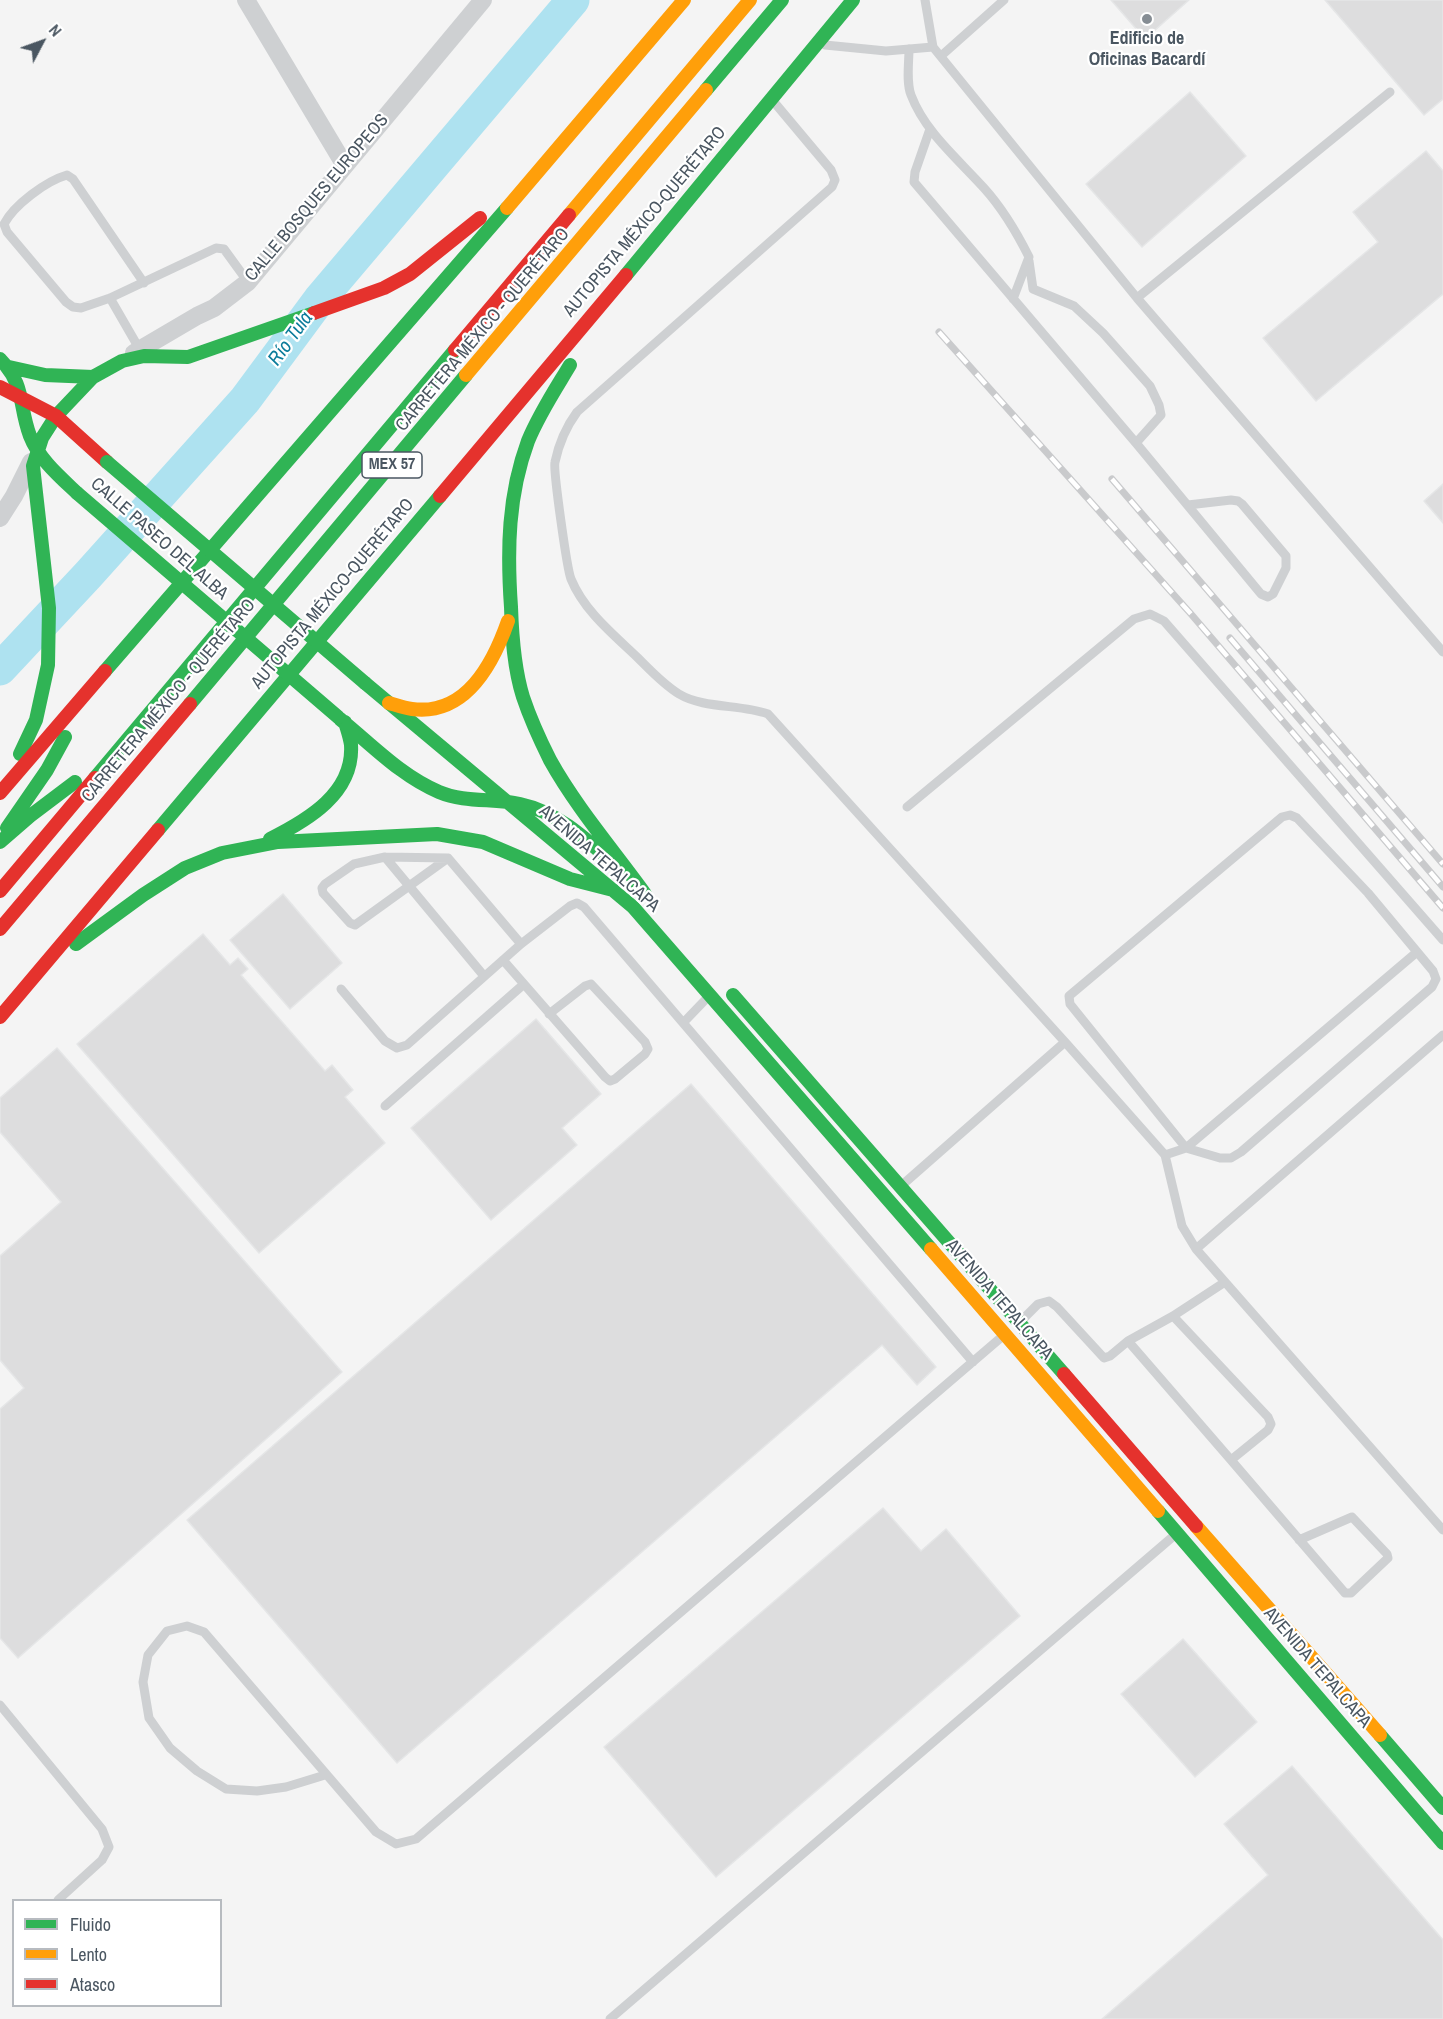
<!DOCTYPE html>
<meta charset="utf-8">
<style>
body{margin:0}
#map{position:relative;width:1443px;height:2019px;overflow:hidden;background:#f4f4f4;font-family:"Archivo Narrow",sans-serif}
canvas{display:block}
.legend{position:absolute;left:12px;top:1899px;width:210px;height:108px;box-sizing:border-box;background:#fff;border:2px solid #b7bbc0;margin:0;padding:8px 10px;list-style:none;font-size:18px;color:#4a5661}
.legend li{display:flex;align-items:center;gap:12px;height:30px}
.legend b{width:30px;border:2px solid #b7bbc0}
.north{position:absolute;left:12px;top:12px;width:60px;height:60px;-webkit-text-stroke:4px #fff;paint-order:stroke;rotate:49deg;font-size:16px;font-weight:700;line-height:24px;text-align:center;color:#4a5661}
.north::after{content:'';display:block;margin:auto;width:21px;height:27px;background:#4a5661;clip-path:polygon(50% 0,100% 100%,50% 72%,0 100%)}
</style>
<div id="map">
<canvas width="1443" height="2019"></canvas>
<ul class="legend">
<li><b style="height:8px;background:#30b455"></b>Fluido</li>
<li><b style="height:8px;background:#ff9f0a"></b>Lento</li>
<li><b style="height:8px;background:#e5322d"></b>Atasco</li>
</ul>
<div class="north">N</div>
</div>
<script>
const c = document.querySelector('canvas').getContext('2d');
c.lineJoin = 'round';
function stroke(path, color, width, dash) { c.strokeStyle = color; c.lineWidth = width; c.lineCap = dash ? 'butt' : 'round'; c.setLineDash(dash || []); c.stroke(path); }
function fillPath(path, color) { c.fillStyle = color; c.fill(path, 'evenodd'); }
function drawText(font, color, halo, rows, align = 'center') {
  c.font = font + ' "Archivo Narrow",sans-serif'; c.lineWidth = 4.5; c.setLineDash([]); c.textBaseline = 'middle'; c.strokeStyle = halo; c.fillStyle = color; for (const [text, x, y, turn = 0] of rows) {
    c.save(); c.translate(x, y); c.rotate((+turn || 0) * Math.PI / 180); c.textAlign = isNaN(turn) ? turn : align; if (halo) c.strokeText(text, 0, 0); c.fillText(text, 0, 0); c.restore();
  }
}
stroke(new Path2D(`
 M0,669L88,575L245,400L319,300L573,0`), '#aee2f0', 33);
const building = new Path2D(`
 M1111,0H1189L1145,39Z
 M1325,0H1443V99L1424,115Z
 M1190,92L1246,156L1142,247L1086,184Z
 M1426,151L1443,171V294L1316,401L1263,338L1378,242L1353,212Z
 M1443,484V523L1424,501Z
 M283,894L342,963L290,1009L230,940Z
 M203,934L230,965L238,958L248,969L241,975L325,1071L332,1065L353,1090L345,1097L385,1143L259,1253L77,1044Z
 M536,1019L601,1094L562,1128L577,1145L491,1220L411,1128Z
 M57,1048L342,1372L18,1658L0,1638V1409L24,1388L0,1360V1256L61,1202L0,1132V1098Z
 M691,1084L936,1367L917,1385L882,1345L397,1763L187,1520Z
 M883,1508L921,1551L946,1529L1020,1616L716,1877L604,1747Z
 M1183,1639L1257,1722L1195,1777L1121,1694Z
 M1292,1766L1443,1940V2019H1102L1268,1875L1224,1824Z`);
fillPath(building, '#ddddde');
stroke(building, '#e5e6e7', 1.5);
stroke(new Path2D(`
 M925,0L933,47L1137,298L1443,652
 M825,45L886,51L933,47
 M909,49C909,63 906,82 911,95C925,132 958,159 984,188C1003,209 1017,233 1029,257L1013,299
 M941,56L1004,0
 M774,102L831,170L835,180L832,187L577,412C566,427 559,443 555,462C553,470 567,569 571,579C584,611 614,635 638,658C651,671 664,685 679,694C704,709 741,704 768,714L1065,1042
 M930,129L915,172L914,182L1136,443L1261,594L1268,597L1273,594L1286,568V556L1242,504L1238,501L1231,500L1188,505
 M1029,261L1033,289L1074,306L1103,333L1150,386L1159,405L1161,415L1136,443
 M144,283L73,179L67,175C46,181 14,205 4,224L7,232L66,302L73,307L81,308L110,298L216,248L224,249L248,282
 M110,298L140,350
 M1137,298L1390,92
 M907,807L1134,619L1150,614L1164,621L1443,940
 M1290,815L1297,818L1368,893L1433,971L1436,979L1432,987L1241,1152L1231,1158H1220L1186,1148L1070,1004L1069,996L1282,817Z
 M385,857L484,976
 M448,858L355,925L350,923L323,893L322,888L325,884L354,864L385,857L448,858L521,944
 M503,960L605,1077L610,1081L615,1079L645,1054L648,1049L645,1042L591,984L585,986L549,1014
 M341,989L385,1041L397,1048L407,1045L521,944L570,906L577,903L584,907L973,1362
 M683,1023L708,997
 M385,1106L524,984
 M1165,1155L1182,1226L1196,1249L1443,1530
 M901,1186L1065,1042L1165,1155L1186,1148L1417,952
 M1196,1249L1443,1035
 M1173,1316L1225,1282
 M1020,1322L1038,1304L1049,1301L1057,1307L1104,1358L1110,1356L1128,1341L1173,1316L1268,1417L1271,1424L1268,1430L1231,1460L1345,1593H1351L1388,1558L1387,1554L1352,1517L1299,1540
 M1128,1341L1231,1460
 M0,1705L102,1829L109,1847L102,1860L58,1900
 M325,1775L286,1787L257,1791L226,1789L197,1771L170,1748L149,1718L143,1682L148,1655L167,1631L187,1626L204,1632L376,1832L396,1844L416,1839L1004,1335
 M610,2019L1176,1534`), '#ced0d2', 9);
stroke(new Path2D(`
 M246,0L344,164
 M134,353L197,316L214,308L248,282L483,0
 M0,518L14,496L31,462`), '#ced0d2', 18);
stroke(new Path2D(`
 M706,90L782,0
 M626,275L853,0
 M0,359C26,386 18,404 30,436C39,459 59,476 77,493
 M570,365C555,390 539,414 528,441C508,495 507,550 511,607C512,637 514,668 523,697C530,718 540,740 550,760C576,807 614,851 645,894
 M9,367L45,375L93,377
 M105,671L507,208
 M365,683L633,907L931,1249
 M190,704L466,375
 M340,719C372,745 401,776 439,792C465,803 493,798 520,804C558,812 587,840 615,865
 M20,754L36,720L48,665L49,608L33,466L42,438L56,416L93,377L122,361L144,356L188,357L314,313
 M95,778L455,350
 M7,828L47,770L65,737
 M158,830L440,496
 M270,839C308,820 354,793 351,745C350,737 347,729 345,722
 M0,842L30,816L75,782
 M76,944L143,895L185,868L222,853L278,842L437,834L483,842L570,879L613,890
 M733,995L1064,1374
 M1158,1511L1443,1843
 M1380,1735L1443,1808`), '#30b455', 14);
stroke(new Path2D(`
 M507,208L684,0
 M569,215L750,0
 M466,375L706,90
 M389,703C396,705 404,708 412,709C466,716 493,664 508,621
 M931,1249L1158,1511
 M1196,1526L1380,1735`), '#ff9f0a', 14);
stroke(new Path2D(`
 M314,313L384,288L410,274L480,218
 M455,350L569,215
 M0,387L56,416L107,462
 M440,496L626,275
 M0,793L105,671
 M0,891L95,778
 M0,929L190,704
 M0,1017L158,830
 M1064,1374L1196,1526`), '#e5322d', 14);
const rail = new Path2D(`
 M939,332L1191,614L1443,908
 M1112,479L1443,864
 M1230,638L1443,887`);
stroke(rail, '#c9cacc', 7);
stroke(rail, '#fff', 4.5, [14]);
stroke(new Path2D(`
 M107,462L365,683
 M77,493L338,717`), '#30b455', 14);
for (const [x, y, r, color] of [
 [1147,19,6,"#868d94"]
]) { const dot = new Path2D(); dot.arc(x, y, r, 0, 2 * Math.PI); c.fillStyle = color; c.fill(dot); stroke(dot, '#fff', 2); }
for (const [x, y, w] of [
 [392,465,60]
]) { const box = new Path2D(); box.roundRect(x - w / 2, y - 13, w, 26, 4.5); c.fillStyle = '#fff'; c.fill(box); stroke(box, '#4a5661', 1.5); }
drawText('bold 16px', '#4a5661', null, [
 ["MEX 57",392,465]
]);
drawText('bold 18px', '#4a5661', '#fff', [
 ["Edificio de",1147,39],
 ["Oficinas Bacardí",1147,60]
]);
drawText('18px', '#4a5661', '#fff', [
 ["CALLE BOSQUES EUROPEOS",317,198,-50],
 ["AUTOPISTA MÉXICO-QUERÉTARO",645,222,-50],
 ["CARRETERA MÉXICO - QUERÉTARO",483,330,-50],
 ["CALLE PASEO DEL ALBA",159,539,41],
 ["AUTOPISTA MÉXICO-QUERÉTARO",333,594,-50],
 ["CARRETERA MÉXICO - QUERÉTARO",169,701,-50],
 ["AVENIDA TEPALCAPA",599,859,41],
 ["AVENIDA TEPALCAPA",999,1300,49],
 ["AVENIDA TEPALCAPA",1317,1668,49]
]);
drawText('italic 20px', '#0c7c9b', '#fff', [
 ["Río Tula",291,339,-54]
]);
</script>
